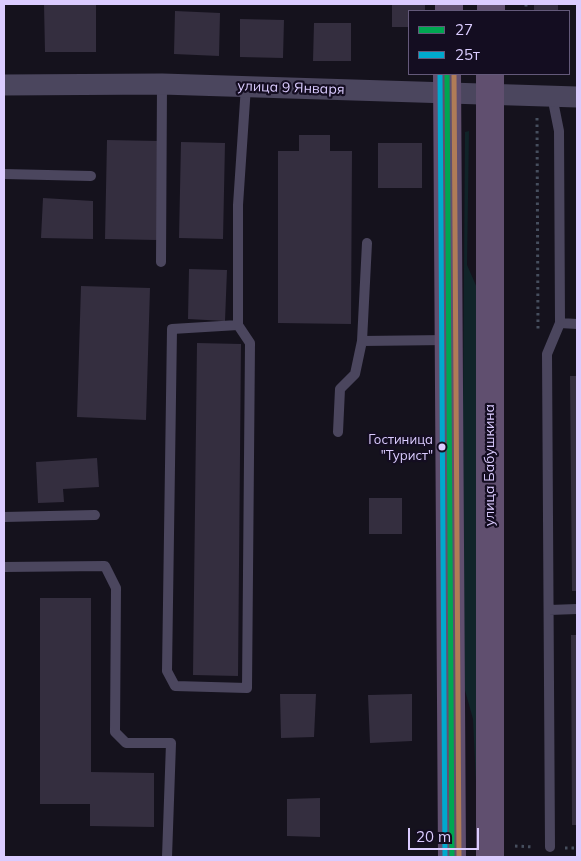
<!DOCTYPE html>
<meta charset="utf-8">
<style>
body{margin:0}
#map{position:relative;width:581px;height:861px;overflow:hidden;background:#15121d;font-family:Mulish,sans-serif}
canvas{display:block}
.frame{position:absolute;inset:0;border:5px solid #dbccff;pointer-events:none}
.legend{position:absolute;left:408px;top:10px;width:162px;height:65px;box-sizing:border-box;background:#140d21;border:1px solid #64597a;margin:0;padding:6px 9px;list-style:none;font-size:15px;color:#dbccff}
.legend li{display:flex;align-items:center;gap:10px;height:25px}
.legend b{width:25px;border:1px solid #64597a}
.scale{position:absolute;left:408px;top:828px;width:71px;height:22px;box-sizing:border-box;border:2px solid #dbccff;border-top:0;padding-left:6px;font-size:15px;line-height:18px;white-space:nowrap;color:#dbccff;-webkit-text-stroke:4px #140d21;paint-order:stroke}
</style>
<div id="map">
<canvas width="581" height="861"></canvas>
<div class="frame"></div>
<ul class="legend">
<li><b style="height:6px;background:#00a651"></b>27</li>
<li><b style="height:6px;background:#00a9ce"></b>25т</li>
</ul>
<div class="scale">20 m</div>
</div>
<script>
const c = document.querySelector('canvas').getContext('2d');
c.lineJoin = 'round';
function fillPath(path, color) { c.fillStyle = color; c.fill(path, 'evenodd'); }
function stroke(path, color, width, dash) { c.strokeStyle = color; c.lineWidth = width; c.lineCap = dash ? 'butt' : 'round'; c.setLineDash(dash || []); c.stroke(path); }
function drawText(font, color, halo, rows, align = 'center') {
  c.font = font + ' Mulish,sans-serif'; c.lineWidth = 4.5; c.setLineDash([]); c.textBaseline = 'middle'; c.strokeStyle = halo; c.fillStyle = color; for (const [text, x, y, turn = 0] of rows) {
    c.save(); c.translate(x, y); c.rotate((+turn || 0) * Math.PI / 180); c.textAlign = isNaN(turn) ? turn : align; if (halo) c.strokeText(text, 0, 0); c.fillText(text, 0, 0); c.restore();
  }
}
fillPath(new Path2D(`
 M469,131L467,265L478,290V825L473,719L461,676L465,132Z`), '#112429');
fillPath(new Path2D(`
 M44,4H96V52H45Z
 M392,4H425V11H410V27H392Z
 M534,4L558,5V11H534Z
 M175,11L220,13L219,56L174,54Z
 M240,19L284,20L283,58L240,57Z
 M314,23H351V61H313Z
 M299,135H330V151H352L351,324L278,323V151H299Z
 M107,140L159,141L157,240L105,239Z
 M181,142L225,143L223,239L179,238Z
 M378,143H422V188H378Z
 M43,198L93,201V239L41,238Z
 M189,269L227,270L225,321L188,319Z
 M81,286L150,288L146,420L77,417Z
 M197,343L241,344L238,676L193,675Z
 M570,376H577V591H572Z
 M97,458L99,487L63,489L64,502L38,503L36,462Z
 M369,498H402V534H369Z
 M40,598H91V772L154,773V827L90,826V804H40Z
 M571,635H577V825H572Z
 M280,694H316L314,737L281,738Z
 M412,694V741L370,743L368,695Z
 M320,798V837L287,836V799Z`), '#342e3f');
stroke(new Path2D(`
 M526,4V11
 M537,118L538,329
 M515,846L534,847
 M565,848H577`), '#464e5e', 3, [2.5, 4]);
stroke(new Path2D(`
 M552,96L559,131L560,323L577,324
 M4,174L91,176
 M161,262L162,84
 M238,325L172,329L167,671L175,686L247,688L250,343L238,325V205L246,86
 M362,341L447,340
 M338,432L340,389L355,374L362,341L367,243
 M4,517L95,515
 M4,567L105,566L116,588L115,732L126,743H171L167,857
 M549,610L577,609
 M550,847L547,354L560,323`), '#4b465e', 10);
stroke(new Path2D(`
 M4,85L162,84L577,97`), '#4b465e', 21);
stroke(new Path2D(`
 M449,11V4
 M491,11V4
 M447,74L452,857
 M490,857V74`), '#604f6f', 28);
stroke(new Path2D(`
 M447,74L452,857`), '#00a651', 5);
stroke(new Path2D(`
 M440,74L445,857`), '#00a9ce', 5);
stroke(new Path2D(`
 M454,74L459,857`), '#b07c57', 5);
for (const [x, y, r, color] of [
 [442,447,4.5,"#dbccff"]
]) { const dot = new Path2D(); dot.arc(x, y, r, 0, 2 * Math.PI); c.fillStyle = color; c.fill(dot); stroke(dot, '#140d21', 2); }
drawText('13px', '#dbccff', '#140d21', [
 ["Гостиница",433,440],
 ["\"Турист\"",433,456]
], 'right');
drawText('14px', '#dbccff', '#140d21', [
 ["улица 9 Января",291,88,2],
 ["улица Бабушкина",490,465,-90]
]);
</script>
